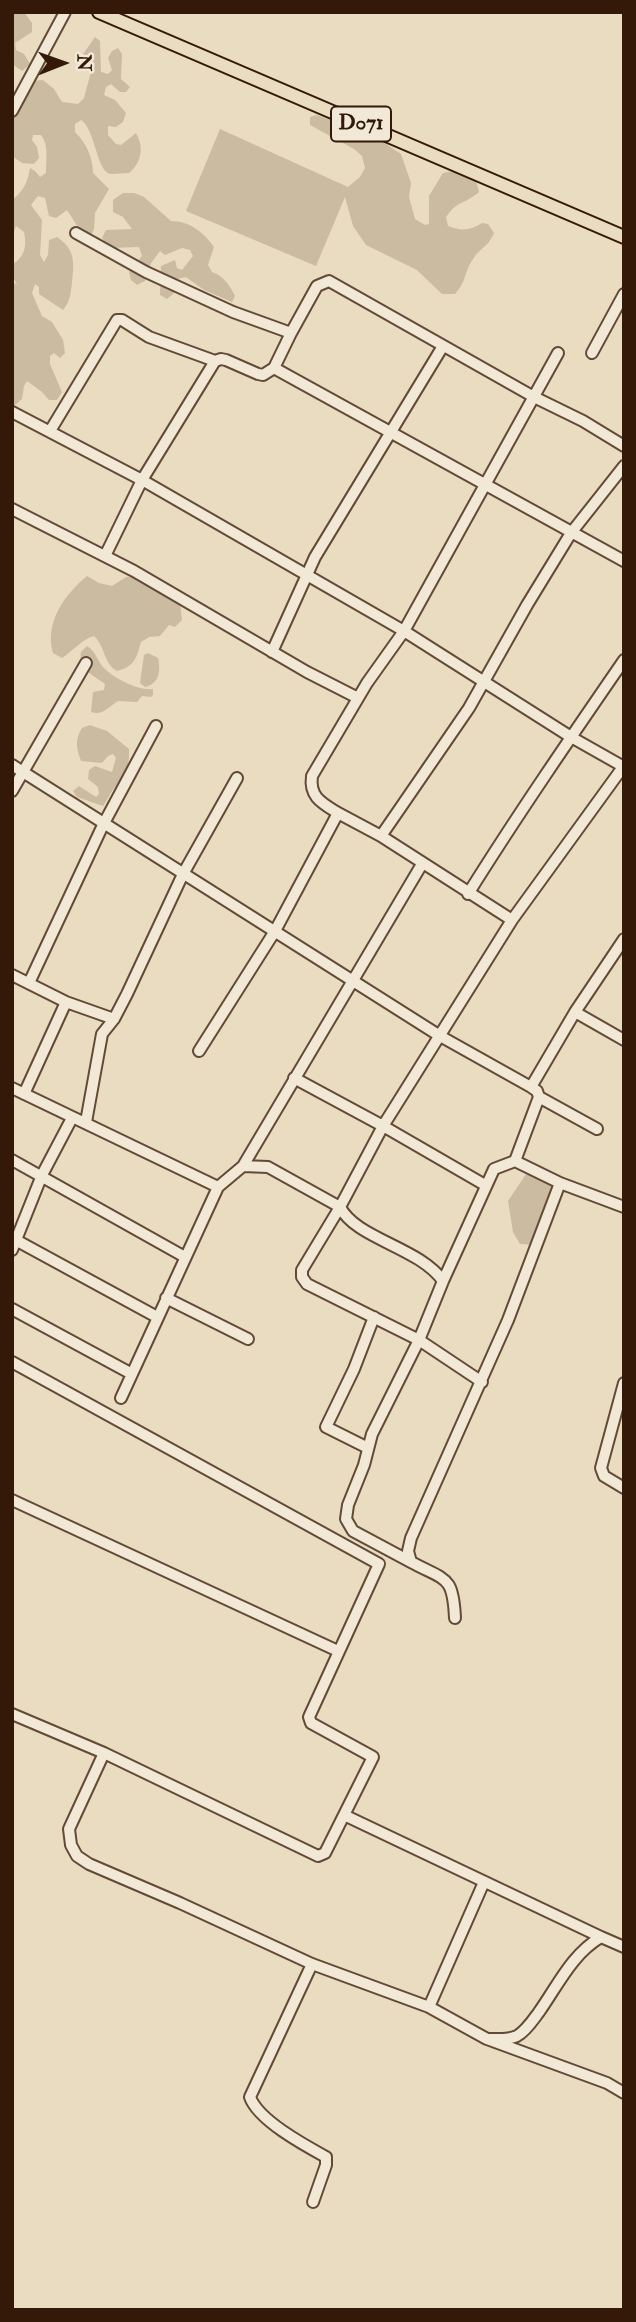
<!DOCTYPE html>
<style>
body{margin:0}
#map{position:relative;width:636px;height:2322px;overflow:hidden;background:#eadcc0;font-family:"IM FELL Double Pica",serif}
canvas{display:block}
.frame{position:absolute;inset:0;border:14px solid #341909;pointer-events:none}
.north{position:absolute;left:28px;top:28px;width:70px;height:70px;-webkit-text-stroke:5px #f1e8d6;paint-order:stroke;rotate:89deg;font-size:19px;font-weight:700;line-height:28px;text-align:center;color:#341909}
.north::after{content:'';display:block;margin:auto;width:24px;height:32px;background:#341909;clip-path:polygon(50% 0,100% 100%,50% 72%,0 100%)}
</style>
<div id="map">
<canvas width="636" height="2322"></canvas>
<div class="frame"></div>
<div class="north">N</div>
</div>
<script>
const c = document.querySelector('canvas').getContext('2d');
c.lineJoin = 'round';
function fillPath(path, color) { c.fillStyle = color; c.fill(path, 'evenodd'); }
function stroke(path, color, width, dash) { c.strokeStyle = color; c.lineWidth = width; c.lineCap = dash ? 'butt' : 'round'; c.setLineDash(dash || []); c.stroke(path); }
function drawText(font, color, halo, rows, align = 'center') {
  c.font = font + ' "IM FELL Double Pica",serif'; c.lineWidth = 7; c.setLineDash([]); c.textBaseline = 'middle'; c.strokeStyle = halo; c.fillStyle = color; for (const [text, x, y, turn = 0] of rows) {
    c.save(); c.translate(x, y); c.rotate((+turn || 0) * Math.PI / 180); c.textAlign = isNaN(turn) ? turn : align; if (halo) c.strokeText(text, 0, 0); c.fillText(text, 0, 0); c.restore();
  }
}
fillPath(new Path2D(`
 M12,12H24L32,23V32L15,43L16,50L24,54L30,64L22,71L12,64Z
 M95,37L100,41L101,72L108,74L112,70L108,58L112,51L118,48L122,54L121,79L130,87L126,92H120L111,84L106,87L104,95L115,100L126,113L123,122L116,127L108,126V135L116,144L121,145L136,133C144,147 142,162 129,173C123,173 117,174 111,174C96,172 96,130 81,120L75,124V132C86,143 93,157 93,173L109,189L95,213L94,229L88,243L67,210L56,218L49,216L45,198L38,196L31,205L42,220L40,255L44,262L48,255L49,240L57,237C76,250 74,263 72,283C70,295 71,300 63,310L39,294V287L35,284L32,293L42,316L52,322L63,340L65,353L60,358L54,353L50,356V364L62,392L57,400H49L42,392L27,381L24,386L22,399L14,406L12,283L17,284L12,276V265C25,256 27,247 24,232L16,226L12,237V200C23,192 28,182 30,168L35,171L40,177L46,173C46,160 49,145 41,135H33L32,140L37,147L39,158L34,164L22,163L12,156V119L31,81L43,80L54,89L62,102L78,104L84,98L92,68L81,57Z
 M317,115L374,136L401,154L411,183L409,197L415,219L425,225L429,224V196L443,173L459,170L475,177L479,192C464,205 459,199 446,217L448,226C461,231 469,231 482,223L488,224L494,233C487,249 480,247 473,259C464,272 467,281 455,294H442L417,270L366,245L353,226L345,197L316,266L186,211L220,129L348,187L360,177L365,168L362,156L354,149L310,125V117Z
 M123,193H134L144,197L171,221C190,221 203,232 214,247L208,265L212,272C224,276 230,286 235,296L232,302L204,290L186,277L177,279L174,293L167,299L160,295L161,266L175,260L177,268L182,270L193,256L190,250L182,248L165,255L160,251L151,263L145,281L137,285L131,280L129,272L142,256L139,247L110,248L102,238L106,230L132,229L123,217L113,212V200Z
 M87,576L99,583L112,586L126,577L143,576L179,594L182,620L175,627L169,625L160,636L149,637L141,642C136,659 135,666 117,671C104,664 105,646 94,636C82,639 73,651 62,658L53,653C44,623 65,594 87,576Z
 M87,646C97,652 97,662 105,669C115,679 139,691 153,689V695L151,697L142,696L137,702L118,701C108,707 103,716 91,712L93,692L104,690L105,684C93,675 78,669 81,652Z
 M148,653L158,658C161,671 159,684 145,687L140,683L144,655Z
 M90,725L107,731L129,749C130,769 124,777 112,791C109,795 107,801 103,806L77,797L73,791L79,786L96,797L99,794L98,787L88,779L89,770L95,766L112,772L116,758L113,754L108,756L102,763L81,761C76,748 75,739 82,728Z
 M526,1174L548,1181L559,1187L537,1245L520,1244L513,1232L508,1201Z`), '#cbbba1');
const minor = new Path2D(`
 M12,111L65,12
 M76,233L146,272L233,312L291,333L317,286L329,281L534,397L583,421L624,446
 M291,333L274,368L624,561
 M592,353L624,294
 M12,412L142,480L404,631L571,737L624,767
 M50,431L117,320H122L149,337L215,361
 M12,509L134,571L307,672L358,698
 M105,556L142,480L215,361L221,359L226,360L258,374L263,375L274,368
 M272,652L315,557L443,346
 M12,765L440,1036L531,1087L537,1091L539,1097L597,1129
 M12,791L86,663
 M338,813C322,803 309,797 312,776L367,683L404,631L558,353
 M381,836L469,708L527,605L571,533L624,466
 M468,894C518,814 571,737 624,660
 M12,975L66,1002L114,1019
 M29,983L103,825L156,726
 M575,1012L624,1040
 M199,1051L275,931L338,813L381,836L512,920
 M294,1078L383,1126L485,1185
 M531,1087L575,1012L624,939
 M12,1088L218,1187
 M24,1094L66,1002
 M86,1122L102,1034L114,1019L127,994L183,874L237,778
 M12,1160L185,1257
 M515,1161L539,1097
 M243,1166L268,1167L340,1207C356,1239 419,1247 443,1281
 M12,1238L157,1317
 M12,1250L42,1175L72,1118
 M166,1298L248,1339
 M12,1309L132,1374
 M12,1362L379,1564L309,1717L311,1723L373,1757L325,1853L318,1856L104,1753
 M482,1382L419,1340L307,1284L302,1277V1270L340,1207L383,1126L512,920L623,767
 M624,1383L601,1468L604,1476L624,1488
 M121,1398L218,1187L243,1166L422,864
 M368,1448L326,1427L354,1369L374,1317
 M12,1500L338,1651
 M411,1562L353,1531L346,1519L348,1505L364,1465L372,1434L419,1340L443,1281L494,1169L515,1161L560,1183L624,1207
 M455,1618C453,1575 446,1581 411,1562L408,1551L411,1538L508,1320L560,1183
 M12,1714L104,1753L69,1829L71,1845L77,1856L89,1864L180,1903L312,1964L429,2007L487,2039L607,2083L624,2093
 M344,1815L601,1937
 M312,1964L250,2097C258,2120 304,2145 326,2157V2165L313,2202
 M429,2007L484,1882
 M490,2039C499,2039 509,2040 517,2036C526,2031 533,2020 539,2012C558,1985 572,1954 601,1937L624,1947`);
const major = new Path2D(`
 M99,12L624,237`);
stroke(minor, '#624a37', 14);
stroke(major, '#341909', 16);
stroke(minor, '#f1e8d6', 10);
stroke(major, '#eadcc0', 12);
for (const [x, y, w] of [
 [361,124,60]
]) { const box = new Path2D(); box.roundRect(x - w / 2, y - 17.5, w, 35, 5); c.fillStyle = '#f1e8d6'; c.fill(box); stroke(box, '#341909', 2); }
drawText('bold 21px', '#341909', null, [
 ["D071",361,124]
]);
</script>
